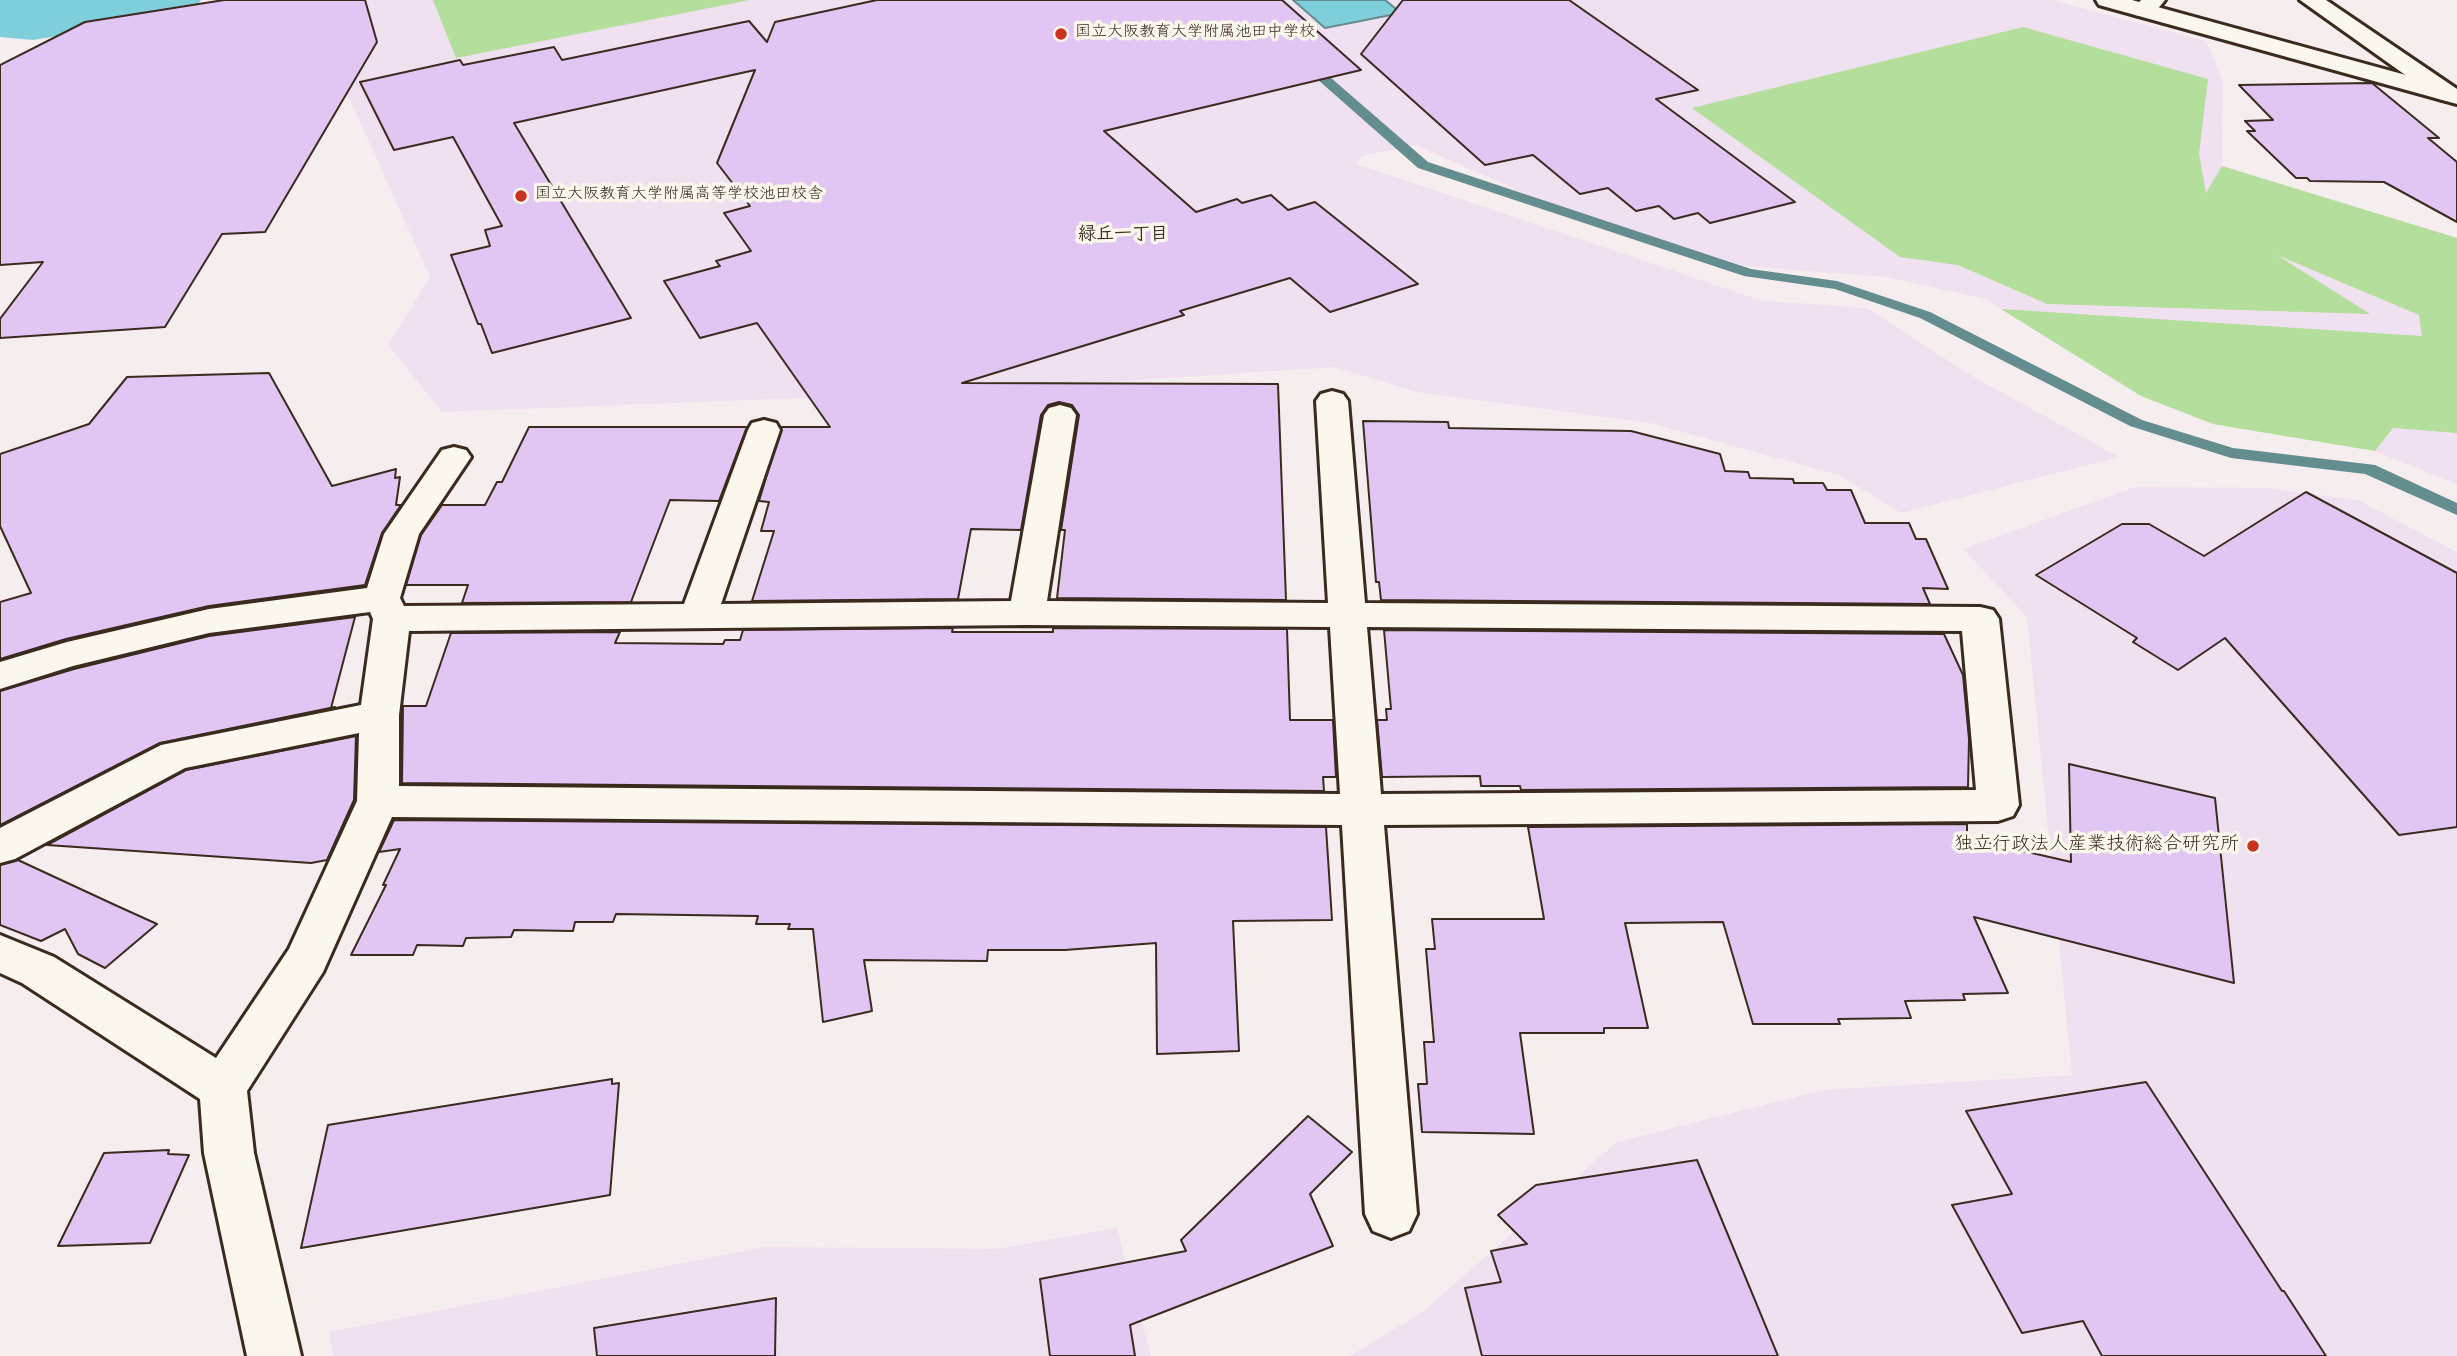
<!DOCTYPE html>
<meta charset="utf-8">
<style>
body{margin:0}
canvas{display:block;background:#f6edee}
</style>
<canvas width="2457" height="1356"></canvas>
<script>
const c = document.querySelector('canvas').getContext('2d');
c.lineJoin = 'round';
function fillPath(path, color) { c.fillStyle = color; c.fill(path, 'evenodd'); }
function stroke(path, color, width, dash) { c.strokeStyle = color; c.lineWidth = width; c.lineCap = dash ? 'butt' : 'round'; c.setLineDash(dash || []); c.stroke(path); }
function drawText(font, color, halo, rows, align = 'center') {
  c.font = font + ' "Gochi Hand","Klee One",sans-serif'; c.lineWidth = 7; c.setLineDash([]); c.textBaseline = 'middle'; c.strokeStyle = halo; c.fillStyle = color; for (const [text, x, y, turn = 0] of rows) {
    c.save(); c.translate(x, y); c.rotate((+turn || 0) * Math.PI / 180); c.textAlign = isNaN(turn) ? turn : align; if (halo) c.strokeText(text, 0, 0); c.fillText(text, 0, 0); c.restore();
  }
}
fillPath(new Path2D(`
 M314,0H2051L2206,41L2223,80L2222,166L2457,238V484L2375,451L2213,424L2141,396L1985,299L1887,277L1744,266L1558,208L1416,145L1361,156L1356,164L1763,301L1867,308L1972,376L2119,457L1901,513L1839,475L1650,423L1416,392L1335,367L954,392L442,412L388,345L430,277L342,82Z
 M2135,487L2265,488L2358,500L2457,552V1356H1350L1421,1313L1617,1142L1824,1090L2072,1075L2027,617L1963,549Z
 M1117,1228L1151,1356H333L329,1332L765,1247L996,1249Z`), '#f0e1f0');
fillPath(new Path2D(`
 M433,0H750L456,58Z
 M2023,27L2208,79L2199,154L2206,193L2222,166L2457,238V433L2393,428L2375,451L2213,424L2141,396L2001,309L2422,336L2419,315L2277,255L2370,314L2047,304L1958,265L1900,257L1692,108Z`), '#b4de9b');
const water = new Path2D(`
 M1293,0H1385L1401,13L1325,28Z`);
fillPath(water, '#7fcfdb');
stroke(water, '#648d8f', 2);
fillPath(new Path2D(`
 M1300,58H1308L1428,162L1751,269L1837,281L1930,312L2142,420L2233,448L2375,465L2457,503V515L2365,474L2231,458L2130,426L1920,318L1835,289L1744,276L1418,168L1300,64Z`), '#648d8f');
fillPath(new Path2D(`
 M0,0H201L191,14L33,40L0,37Z`), '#7fcfdb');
const building = new Path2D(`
 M224,0H365L377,42L265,232L222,234L165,327L0,338V319L43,262L0,265V65L85,22Z
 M877,0H1282L1361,70L1104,131L1196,212L1237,199L1242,203L1271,195L1288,210L1315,202L1418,284L1330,312L1290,278L1180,311L1184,315L962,383L1278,384L1286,600L1057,598L1065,530H1061L1079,415L1072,405L1059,402L1048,405L1041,415L1021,530L971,529L958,599L752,601L774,531H761L769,502L759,501L781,427H830L757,323L700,338L664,281L720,266L716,261L751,251L724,213L750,206L717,163L755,70L514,123L631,318L492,353L481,324H478L451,255L490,246L485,230L502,226L453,137L394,150L360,82L460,60L463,65L554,47L562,60L749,21L767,42L775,22Z
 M1403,0H1569L1698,90L1656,99L1795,202L1710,223L1698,213L1674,219L1659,206L1636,211L1608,188L1580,194L1533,155L1485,165L1361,54Z
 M2372,83L2439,138H2428L2457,162V222L2384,182L2310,181L2307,178H2296L2247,131H2255L2245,121L2273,120L2239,85Z
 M269,373L332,486L396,469L395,478L400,477L396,505H401L382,533L365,585L209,606L66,639L0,659V602L31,593L0,526V454L89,424L127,377Z
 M1363,421L1448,422L1449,428L1631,431L1720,454L1725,471L1748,472L1750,478L1793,479L1794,483H1823L1827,490H1851L1865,523H1909L1916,539H1926L1948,589L1923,588L1930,604L1381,600L1379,582H1376Z
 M529,427H747L719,501L670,500L631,602L462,603L468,585H406L421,535L442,505H485L497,482H502Z
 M2306,492L2457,573V827L2399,835L2225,638L2178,670L2133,642L2137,638L2036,575L2122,524H2149L2204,556Z
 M355,617L331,708L335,707L160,743L0,825V691L74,669L209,636Z
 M953,628L952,632H1053V628L1287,629L1290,720H1333L1336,777H1323L1324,791L402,783L403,706H426L451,633L620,632L615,643L723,644L725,640H740L743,630Z
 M1384,630L1944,634L1963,675L1969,739L1968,787L1521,790L1520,786H1481L1480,776L1382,777L1377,720H1387L1386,709H1391Z
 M356,736L354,800L327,860L311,863L47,845L186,770Z
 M2069,764L2215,798L2234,983L1974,917L2008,993L1963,994L1965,1000L1905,1001L1911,1018L1838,1019L1840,1024H1753L1723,922L1625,923L1648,1028H1604V1033H1520L1534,1134L1422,1132L1418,1084H1427L1424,1042H1434L1426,949H1435L1432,919H1544L1528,827L1967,824V838L2071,862Z
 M394,820L1326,827L1332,920L1233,921L1239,1051L1157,1054L1156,943L1065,950H988L987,961L864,960L872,1011L823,1022L813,929H788L790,924H756L758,916L616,914L613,922H575L573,931L514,930L511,937L466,938L463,946L417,945L413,955H351L386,885H383L400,849L379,852Z
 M18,860L115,905L157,924L105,968L78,954L65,929L41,941L0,925V865Z
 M612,1079V1084L619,1083L610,1195L301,1248L328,1125Z
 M2146,1082L2282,1291H2284L2326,1356H2102L2083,1321L2022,1333L1952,1205L2012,1194L1966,1111Z
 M1308,1116L1352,1152L1310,1194L1333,1246L1130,1325L1135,1356H1050L1040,1279L1186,1251L1181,1240Z
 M169,1150L168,1154L189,1155L150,1243L58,1246L104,1153Z
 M1697,1160L1778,1356H1482L1465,1288L1501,1282L1491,1251L1527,1244L1498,1215L1536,1185Z
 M776,1298L775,1356H597L594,1328Z`);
fillPath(building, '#e1c6f4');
stroke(building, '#3b2a1e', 2);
const minor = new Path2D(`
 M2141,0H2165C2157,11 2149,18 2135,15L2132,10Z
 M2300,0H2326L2457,89V99L2448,101L2439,99Z
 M1332,391L1343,394L1348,401L1365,603L1980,607L1993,610L1999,619L2019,805L2013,816L1998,821L1384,825L1417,1214L1409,1231L1391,1238L1373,1231L1365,1214L1342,825L392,817L323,972L247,1091L254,1153L301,1356H247L204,1153L200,1099L22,983L0,973V935L54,957L216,1058L289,949L357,801L359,733L185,768L15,859L0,863V828L161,745L361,705L373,619L370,612L209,633L73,666L0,689V662L67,642L209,609L367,588L384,534L442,450L454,447L466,450L471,457L419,534L400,598L404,606L684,604L748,430L752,423L764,420L776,423L780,430L721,604L1011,601L1044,415L1049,408L1060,405L1071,408L1076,415L1047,601L1328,603L1316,401L1321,394ZM1027,625L1330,627L1340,794L399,786V715L409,631ZM1367,627L1962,631L1976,790L1381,794Z`);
const tertiary = new Path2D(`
 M2096,0H2132L2457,89V104L2099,5Z`);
stroke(minor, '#3b2a1e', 6);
stroke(tertiary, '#3b2a1e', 6);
fillPath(minor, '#fbf7ec');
fillPath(tertiary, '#fbf7ec');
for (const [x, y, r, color] of [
 [1061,34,7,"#c8321e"],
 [521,196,7,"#c8321e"],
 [2253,846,7,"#c8321e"]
]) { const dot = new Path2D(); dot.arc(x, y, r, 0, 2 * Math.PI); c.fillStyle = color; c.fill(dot); stroke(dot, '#fbf7ec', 2.5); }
drawText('16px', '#3b2a1e', '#fbf7ec', [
 ["国立大阪教育大学附属池田中学校",1075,34],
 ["国立大阪教育大学附属高等学校池田校舎",535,196]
], 'left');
drawText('bold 18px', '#3b2a1e', '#fbf7ec', [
 ["緑丘一丁目",1123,236]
]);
drawText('19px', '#3b2a1e', '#fbf7ec', [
 ["独立行政法人産業技術総合研究所",2239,846]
], 'right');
</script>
